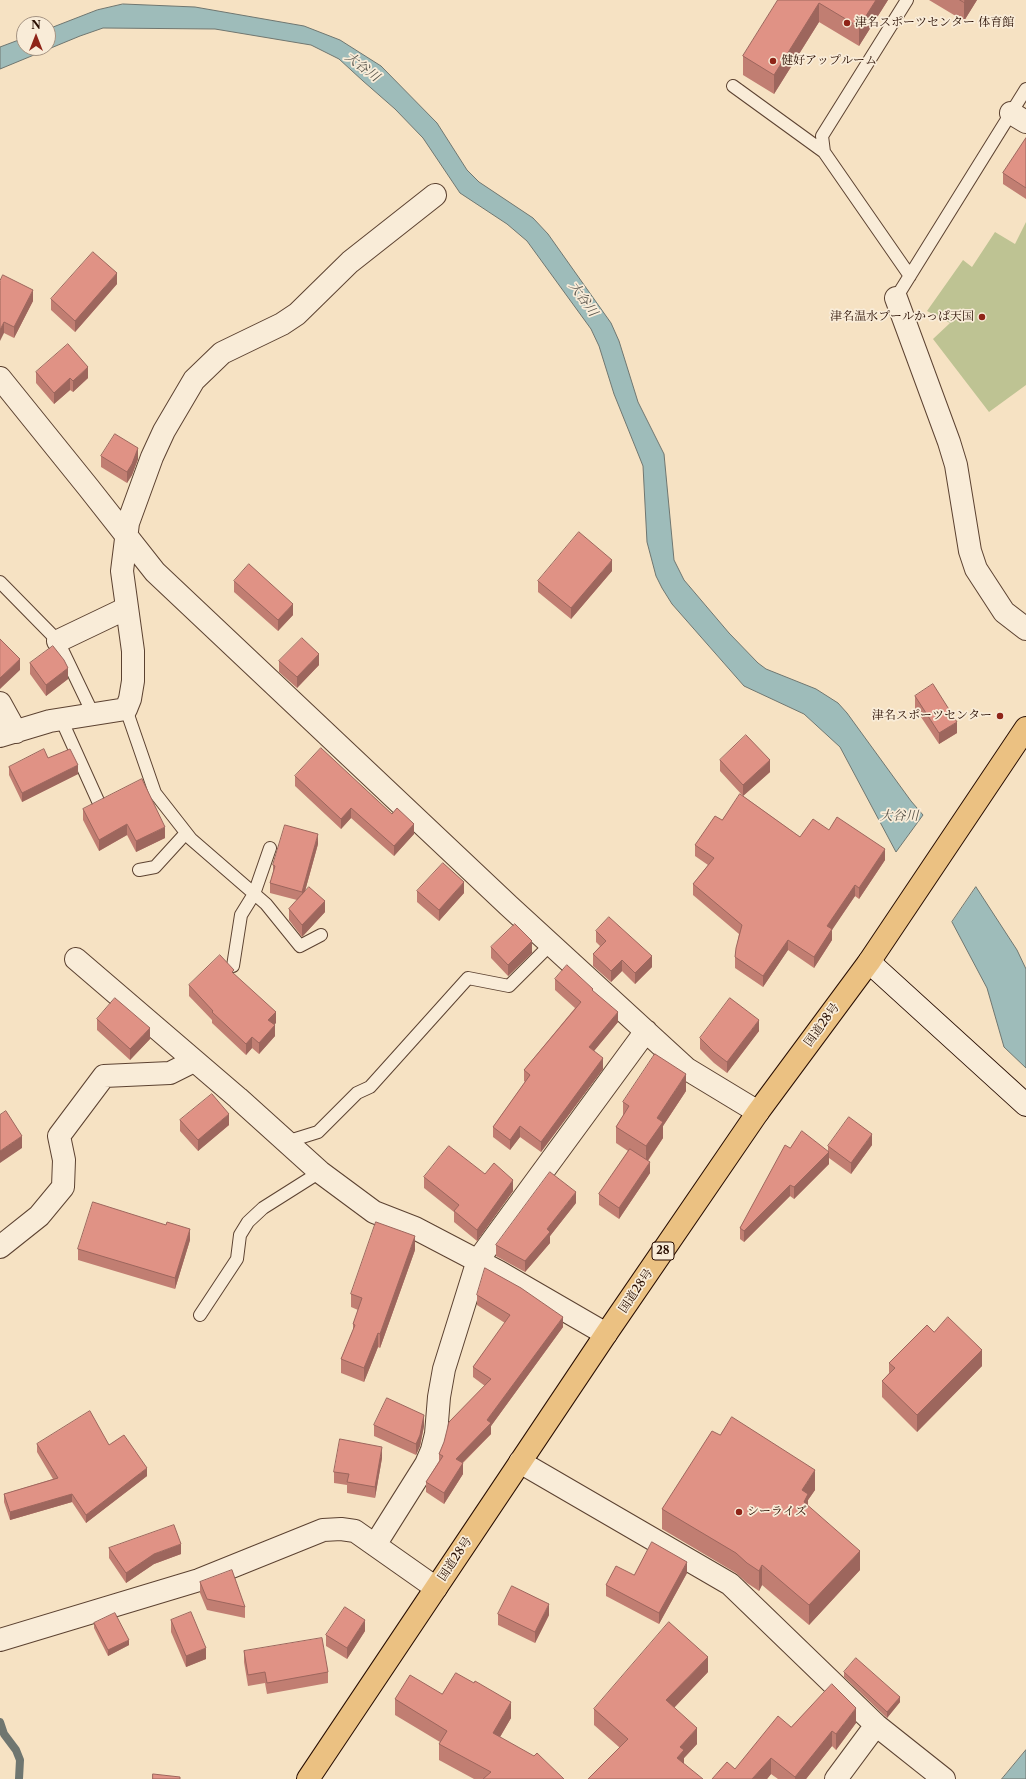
<!DOCTYPE html>
<meta charset="utf-8">
<style>
body{margin:0}
#map{position:relative;width:1026px;height:1779px;overflow:hidden;background:#f6e2c3;font-family:"Libre Caslon Text",serif}
canvas{display:block}
.north{position:absolute;left:16px;top:16px;width:40px;height:40px;box-sizing:border-box;background:#f9ecd8;border:1px solid #a59382;border-radius:50%;rotate:0deg;font-size:11px;font-weight:700;line-height:16px;text-align:center;color:#280d00}
.north::after{content:'';display:block;margin:auto;width:14px;height:18px;background:#8f2418;clip-path:polygon(50% 0,100% 100%,50% 72%,0 100%)}
</style>
<div id="map">
<canvas width="1026" height="1779"></canvas>
<div class="north">N</div>
</div>
<script>
const c = document.querySelector('canvas').getContext('2d');
c.lineJoin = 'round';
function fillPath(path, color) { c.fillStyle = color; c.fill(path, 'evenodd'); }
function stroke(path, color, width, dash) { c.strokeStyle = color; c.lineWidth = width; c.lineCap = dash ? 'butt' : 'round'; c.setLineDash(dash || []); c.stroke(path); }
function drawText(font, color, halo, rows, align = 'center') {
  c.font = font + ' "Libre Caslon Text","Noto Serif JP",serif'; c.lineWidth = 3.5; c.setLineDash([]); c.textBaseline = 'middle'; c.strokeStyle = halo; c.fillStyle = color; for (const [text, x, y, turn = 0] of rows) {
    c.save(); c.translate(x, y); c.rotate((+turn || 0) * Math.PI / 180); c.textAlign = isNaN(turn) ? turn : align; if (halo) c.strokeText(text, 0, 0); c.fillText(text, 0, 0); c.restore();
  }
}
fillPath(new Path2D(`
 M1026,222V385L989,412L933,339L950,323L927,311L963,260L972,267L995,232L1015,244Z`), '#bec393');
const water = new Path2D(`
 M123,4L195,7L304,26L340,40L381,66L437,123L467,170L479,182L533,218L548,234L611,323L619,341L638,402L664,454L674,560L684,580L729,633L758,663L766,669L816,689L838,703L847,713L911,801L923,815L896,852L840,747L804,714L744,686L672,604L662,588L656,576L647,542L643,466L614,394L599,346L591,329L527,241L507,224L460,193L423,138L395,109L363,81L339,59L311,45L215,29L103,28L80,36L0,69V47L24,38V48H48V29L97,10Z
 M976,887L1017,950L1026,969V1068L1004,1047L987,988L952,922Z
 M1026,1750V1779H1002Z`);
fillPath(water, '#9ebcba');
stroke(water, '#6f7670', 1);
stroke(new Path2D(`
 M0,1722L4,1734L16,1750L20,1760L19,1779`), '#6f7670', 8);
const lane = new Path2D(`
 M907,0L822,136L824,152L910,276
 M733,86L824,152
 M896,298L1026,89
 M0,582L58,641L93,714
 M126,709L155,793L191,839L266,904L300,946L321,935
 M61,719L98,801
 M139,870L155,867L186,833
 M233,966L241,915L254,894L270,848
 M286,1142L318,1132L357,1093L370,1087L468,978L509,986L551,944
 M200,1315L237,1259L240,1235L248,1222L263,1208L320,1172`);
const street = new Path2D(`
 M1011,113L1026,122
 M896,298L949,442L956,465L970,551L976,569L1004,612L1026,629
 M0,378L88,487L155,572L509,906L687,1069L758,1112
 M58,641L127,608
 M0,703L16,732
 M0,736L50,721L126,709L130,699L133,681V651L122,571L128,523L152,457L164,431L194,380L222,353L282,324L297,314L350,262L435,195
 M76,959L238,1098L320,1172L374,1212L415,1228L499,1272L606,1334
 M0,1247L39,1216L63,1187L64,1160L59,1136L104,1076L170,1073L194,1061
 M520,1462L730,1584L876,1725L836,1779
 M375,1545L426,1464L432,1450L436,1434L439,1397L444,1369L478,1260L646,1031
 M0,1640L199,1580L323,1530L341,1529L355,1531L436,1588
 M876,1725L944,1779`);
const secondary = new Path2D(`
 M869,962L1026,1105`);
const highway = new Path2D(`
 M308,1779L606,1334L758,1112L869,962L1026,728`);
stroke(lane, '#5c4231', 14);
stroke(street, '#5c4231', 24);
stroke(secondary, '#280d00', 24);
stroke(highway, '#280d00', 24);
stroke(lane, '#f9ecd8', 12);
stroke(street, '#f9ecd8', 22);
stroke(secondary, '#f9ecd8', 22);
stroke(highway, '#ebc182', 22);
fillPath(new Path2D(`
 M778,0H888L859,46L819,22L774,94L743,75V56Z
 M929,0H977L964,21Z
 M1026,138V199L1003,184V173Z
 M0,281L33,301L14,338L4,333Z
 M117,284L75,332L51,310V299Z
 M36,372L88,378L73,392L70,390L54,404L36,383Z
 M101,456L138,459L132,475L127,483L101,467Z
 M612,571L571,619L538,592V581Z
 M234,581L293,615L278,631L234,592Z
 M279,661L319,665L297,688L279,672Z
 M30,663L68,679L46,696L30,674Z
 M915,696L957,733L939,744L915,708Z
 M48,758L78,774L22,802L9,775V767Z
 M720,760L770,772L743,796L800,837L829,830L885,860L859,899L855,896L832,929V940L814,968L788,950L763,987L735,968V957L739,934L693,895V884L708,865L695,856V845L722,820L743,796L720,771Z
 M295,776L392,814L414,834L394,856L351,818L341,829L295,786Z
 M83,809L165,838L136,852L127,835L99,851L83,820Z
 M318,844L305,891L325,912L302,937L289,920V909L297,900L270,893V883L273,872V865Z
 M417,891L464,893L439,921L417,902Z
 M596,931L652,967L635,984L622,971L611,982L593,966V954L600,946L596,942Z
 M491,947L532,953L508,976L491,958Z
 M234,974L276,1023L274,1024L275,1036L259,1054L252,1048L246,1055L212,1023V1020L189,996V985Z
 M555,979L593,991L618,1022L594,1051L603,1069L541,1152L520,1137L510,1150L493,1137V1127L525,1082L524,1081V1070L575,1008L555,990Z
 M97,1019L150,1039L130,1060L97,1030Z
 M759,1031L727,1073L714,1063L700,1049V1038Z
 M686,1091L663,1126V1138L648,1161L650,1173L619,1219L599,1205V1194L628,1151L616,1143V1127L623,1116V1102Z
 M180,1120L229,1125L198,1151L180,1131Z
 M872,1145L851,1174L829,1158V1164L794,1199L790,1196L744,1242L740,1239V1228L790,1148L828,1151V1146Z
 M485,1174L513,1191L477,1241L454,1222V1212L424,1188V1177Z
 M576,1203L550,1236V1243L525,1272L496,1256V1245Z
 M190,1240L175,1289L78,1260V1249Z
 M415,1250L380,1348L378,1347L364,1382L341,1373V1359L353,1330V1324L358,1310L351,1307V1294Z
 M477,1295L563,1327L491,1426V1434L463,1463V1474L444,1504L426,1492V1482L439,1461V1454L485,1386L473,1377V1367L505,1323L477,1305Z
 M889,1363L982,1366L917,1432L882,1397V1381L889,1373Z
 M374,1425L424,1426L420,1446L416,1455L374,1436Z
 M720,1435L815,1490L808,1500V1506L860,1570L809,1625L762,1585L759,1591L747,1583L736,1573L662,1529V1509Z
 M37,1444L147,1476L86,1523L72,1502L10,1520L4,1502V1494L53,1479L37,1452Z
 M382,1458L375,1498L347,1493V1485L334,1483V1472Z
 M109,1548L181,1554L154,1564L126,1583L109,1558Z
 M687,1573L659,1624L606,1596V1585L634,1575Z
 M200,1582L245,1607V1618L207,1610L200,1593Z
 M498,1614L549,1615L535,1643L498,1625Z
 M171,1620L206,1659L186,1667L171,1632Z
 M94,1623L129,1645L108,1656L94,1628Z
 M365,1631L347,1659L326,1646V1635Z
 M244,1651L328,1672V1683L267,1694L265,1683L248,1686L244,1662Z
 M708,1672L674,1708L697,1744L684,1758V1764L619,1747L594,1725V1709Z
 M844,1672L900,1702L887,1718L844,1677Z
 M442,1694L511,1718L500,1737L564,1779H474L439,1760V1744L440,1742L395,1715V1699Z
 M856,1723L836,1750L832,1746L806,1779H778L771,1774L767,1779H712L735,1769L791,1727Z`), '#c17e72');
fillPath(new Path2D(`
 M876,0H888L859,46V27Z
 M965,0H977L964,21V2Z
 M819,3V22L774,94V75Z
 M117,273V284L75,332V321Z
 M33,290V301L14,338V327Z
 M4,322V333L0,341V330Z
 M88,367V378L73,392V381Z
 M70,378V390L54,404V393Z
 M138,448V459L132,475L127,483V472Z
 M612,560V571L571,619V608Z
 M293,604V615L278,631V620Z
 M319,654V665L297,688V677Z
 M20,659V670L0,689V678Z
 M68,668V679L46,696V685Z
 M957,722V733L939,744V733Z
 M770,760V772L743,796V785Z
 M78,765V774L22,802V793Z
 M351,808V818L341,829V819Z
 M127,824V835L99,851V840Z
 M414,824V834L394,856V846Z
 M165,827V838L136,852V841Z
 M318,834V844L302,902V892Z
 M885,849V860L859,899V888Z
 M464,882V893L439,921V910Z
 M855,885V896L828,936L832,929V940L814,968V957L827,926Z
 M325,901V912L302,937V925Z
 M788,940V950L763,987V976Z
 M532,941V953L508,976V965Z
 M652,956V967L635,984V973Z
 M622,960V971L611,982V971Z
 M276,1012V1023L268,1031V1020Z
 M618,1012V1022L589,1057V1047Z
 M759,1020V1031L727,1073V1062Z
 M275,1025V1036L259,1054V1043Z
 M150,1028V1039L130,1060V1049Z
 M252,1037V1048L246,1055V1044Z
 M603,1058V1069L541,1152V1142Z
 M686,1074V1091L663,1126V1138L646,1163V1146L657,1118Z
 M229,1114V1125L198,1151V1140Z
 M520,1126V1137L510,1150V1140Z
 M872,1134V1145L851,1174V1163Z
 M22,1136V1148L0,1163V1151Z
 M829,1152V1164L794,1199V1187Z
 M650,1162V1173L619,1219V1208Z
 M513,1180V1191L477,1241V1230Z
 M790,1185V1196L744,1242V1231Z
 M576,1192V1203L550,1236V1243L525,1272V1261L547,1229Z
 M190,1229V1240L175,1289V1278Z
 M415,1236V1250L380,1348V1334Z
 M563,1317V1327L491,1426V1434L456,1469V1459L487,1420Z
 M378,1333V1347L364,1382V1368Z
 M982,1350V1366L917,1432V1415Z
 M424,1415V1426L420,1446L416,1455V1444Z
 M382,1447V1458L375,1498V1487Z
 M463,1463V1474L444,1504V1493Z
 M147,1468V1476L86,1523V1515Z
 M815,1470V1490L808,1500V1514L804,1507L802,1490Z
 M72,1494V1502L10,1520V1512Z
 M181,1544V1554L154,1564L126,1583V1573L154,1554Z
 M860,1551V1570L809,1625V1605Z
 M687,1562V1573L659,1624V1613Z
 M762,1565V1585L759,1591V1571Z
 M549,1604V1615L535,1643V1632Z
 M365,1620V1631L347,1659V1648Z
 M129,1640V1645L108,1656V1650Z
 M206,1648V1659L186,1667V1656Z
 M708,1657V1672L666,1716V1700Z
 M900,1697V1702L887,1718V1712Z
 M511,1702V1718L493,1749V1733Z
 M856,1708V1723L836,1750V1734Z
 M697,1728V1744L684,1758V1766L677,1758L680,1747Z
 M832,1731V1746L806,1779H795V1777Z
 M771,1758V1774L767,1779H752Z`), '#9d665d');
const building = new Path2D(`
 M778,0H876L859,27L819,3L774,75L743,56Z
 M960,0H965L964,2Z
 M1026,138V188L1003,173Z
 M93,252L117,273L75,321L51,299Z
 M3,275L33,290L14,327L4,322L0,330V281Z
 M68,344L88,367L73,381L70,378L54,393L36,372Z
 M115,434L138,448L132,464L127,472L101,456Z
 M579,532L612,560L571,608L538,581Z
 M249,564L293,604L278,620L234,581Z
 M302,638L319,654L297,677L279,661Z
 M0,639L20,659L0,678Z
 M53,646L64,660L68,668L46,685L30,663Z
 M933,684L957,722L939,733L915,696Z
 M746,735L770,760L743,785L720,760Z
 M321,748L392,814L397,808L414,824L394,846L351,808L341,819L295,776Z
 M44,749L48,758L70,749L78,765L22,793L9,767Z
 M142,779L165,827L136,841L127,824L99,840L83,809Z
 M740,794L800,837L813,819L829,830L837,817L885,849L859,888L855,885L827,926L832,929L814,957L788,940L763,976L735,957L736,948L742,925L693,884L714,858L695,845L715,816L722,820Z
 M285,825L318,834L302,892L270,883L275,866L273,865Z
 M443,863L464,882L439,910L417,891Z
 M309,887L325,901L302,925L289,909Z
 M609,917L652,956L635,973L622,960L611,971L593,954L606,941L596,931Z
 M515,924L532,941L508,965L491,947Z
 M220,955L234,970L232,972L276,1012L268,1020L275,1025L259,1043L252,1037L246,1044L212,1012L213,1011L189,985Z
 M567,965L593,989L592,990L618,1012L589,1047L603,1058L541,1142L520,1126L510,1140L493,1127L530,1075L524,1070L581,1002L555,979Z
 M115,998L150,1028L130,1049L97,1019Z
 M730,998L759,1020L727,1062L714,1052L700,1038Z
 M655,1054L686,1074L657,1118L663,1122L646,1146L616,1127L629,1106L623,1102Z
 M212,1094L229,1114L198,1140L180,1120Z
 M6,1111L22,1136L0,1151V1115Z
 M849,1117L872,1134L851,1163L828,1146Z
 M802,1131L829,1152L794,1187L790,1185L744,1231L740,1228L785,1145L790,1148Z
 M449,1146L485,1174L494,1163L513,1180L477,1230L454,1211L459,1205L424,1177Z
 M630,1149L650,1162L619,1208L599,1194Z
 M550,1172L576,1192L547,1229L550,1232L525,1261L496,1245Z
 M93,1202L166,1225L167,1222L190,1229L175,1278L78,1249Z
 M376,1222L415,1236L380,1334L378,1333L364,1368L341,1359L355,1325L353,1324L362,1298L351,1294Z
 M485,1268L521,1288L563,1317L487,1420L491,1423L456,1459L463,1463L444,1493L426,1482L443,1456L439,1454L444,1442L449,1422L491,1379L473,1367L510,1315L477,1295Z
 M948,1317L982,1350L917,1415L882,1381L895,1368L889,1363L927,1325L934,1332Z
 M387,1398L424,1415L420,1435L416,1444L374,1425Z
 M90,1411L109,1445L124,1435L147,1468L86,1515L72,1494L10,1512L4,1494L58,1478L37,1444Z
 M732,1417L815,1470L802,1490L808,1494L804,1502L860,1551L809,1605L762,1565L759,1571L747,1563L736,1553L662,1509L712,1431L720,1435Z
 M340,1439L382,1447L375,1487L347,1482L349,1474L334,1472Z
 M174,1525L181,1544L154,1554L126,1573L109,1548Z
 M652,1542L687,1562L659,1613L606,1585L616,1566L634,1575Z
 M232,1570L245,1607L207,1599L200,1582Z
 M512,1586L549,1604L535,1632L498,1614Z
 M345,1607L365,1620L347,1648L326,1635Z
 M191,1612L206,1648L186,1656L171,1620Z
 M115,1613L129,1640L108,1650L94,1623Z
 M669,1622L708,1657L666,1700L697,1728L680,1747L684,1750L677,1758L703,1779H588L628,1739L594,1709Z
 M322,1638L328,1672L267,1683L265,1672L248,1675L244,1651Z
 M856,1658L900,1697L887,1712L844,1672Z
 M456,1673L474,1683L475,1681L511,1702L493,1733L534,1756L537,1753L564,1779H483L491,1772L439,1744L447,1731L395,1699L410,1675L442,1694Z
 M832,1684L856,1708L836,1734L832,1731L795,1777L771,1758L752,1779H712L727,1762L735,1769L778,1716L791,1727Z
 M153,1774L180,1777V1779H153Z`);
fillPath(building, '#e09285');
stroke(building, '#9d665d', 1);
for (const [x, y, r, color] of [
 [847,23,4,"#8f2418"],
 [773,61,4,"#8f2418"],
 [982,317,4,"#8f2418"],
 [1000,716,4,"#8f2418"],
 [739,1512,4,"#8f2418"]
]) { const dot = new Path2D(); dot.arc(x, y, r, 0, 2 * Math.PI); c.fillStyle = color; c.fill(dot); stroke(dot, '#f9ecd8', 1.5); }
for (const [x, y, w] of [
 [663,1251,22]
]) { const box = new Path2D(); box.roundRect(x - w / 2, y - 9, w, 18, 3); c.fillStyle = '#f9ecd8'; c.fill(box); stroke(box, '#280d00', 1); }
drawText('bold 11px', '#280d00', null, [
 ["28",663,1251]
]);
drawText('12px', '#280d00', '#f9ecd8', [
 ["津名スポーツセンター 体育館",855,23],
 ["健好アップルーム",781,61],
 ["津名温水プールかっぱ天国",974,317,"right"],
 ["津名スポーツセンター",992,716,"right"],
 ["シーライズ",747,1512]
], 'left');
drawText('12px', '#280d00', '#f9ecd8', [
 ["国道28号",822,1025,-54],
 ["国道28号",636,1291,-56],
 ["国道28号",455,1559,-56]
]);
drawText('italic 13px', '#57534a', '#f9ecd8', [
 ["大谷川",362,67,37],
 ["大谷川",583,299,55],
 ["大谷川",899,816]
]);
</script>
